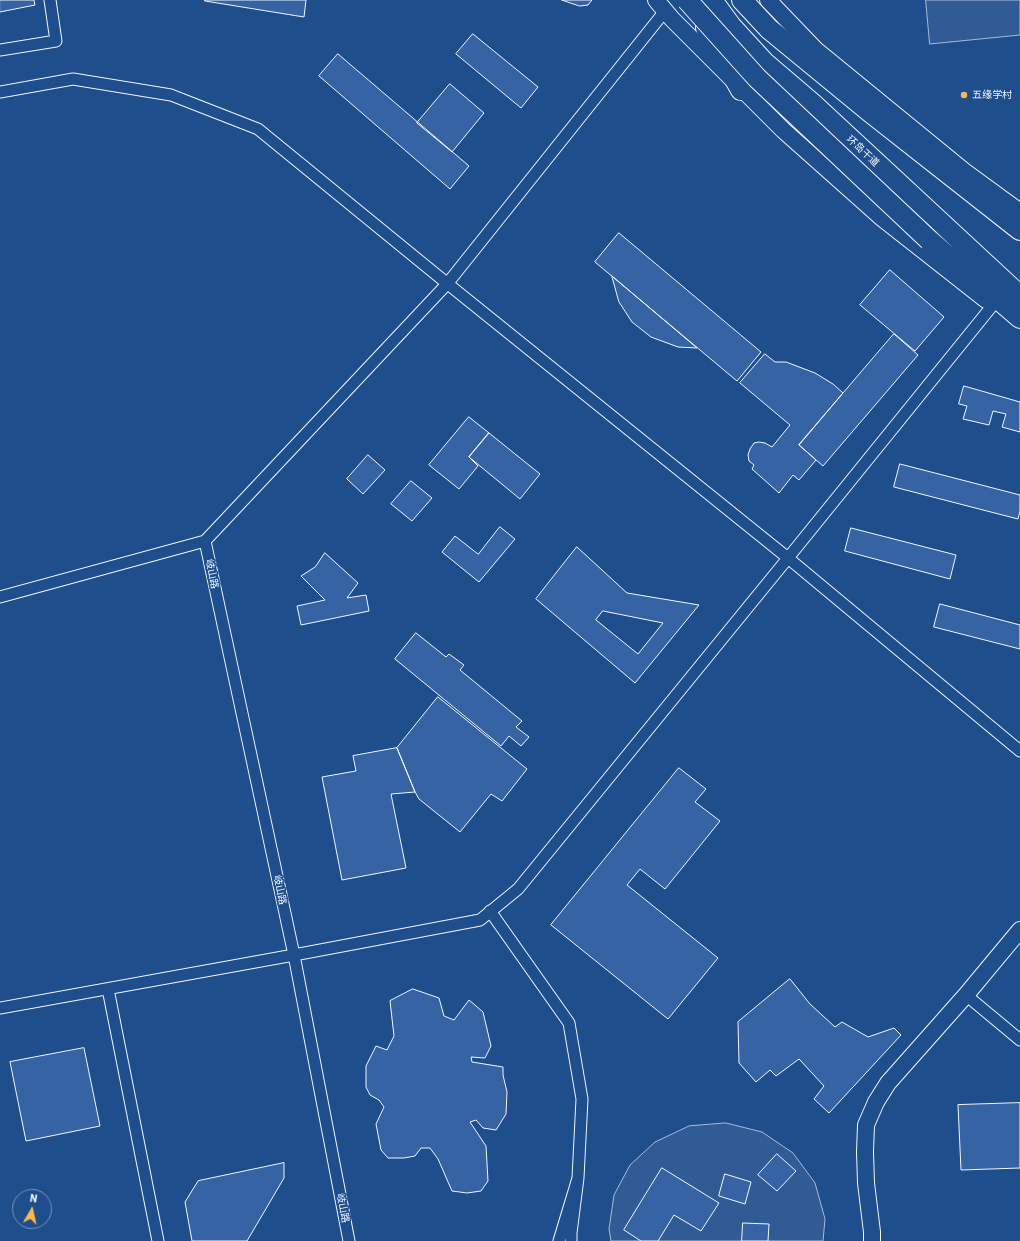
<!DOCTYPE html>
<meta charset="utf-8">
<style>
body{margin:0}
#map{position:relative;width:1020px;height:1241px;overflow:hidden;background:#1f4e8c;font-family:Barlow,sans-serif}
canvas{display:block}
.north{position:absolute;left:12px;top:1189px;width:40px;height:40px;box-sizing:border-box;background:#1f4e8c;border:1px solid #7391ba;border-radius:50%;rotate:9deg;font-size:11px;font-weight:700;line-height:16px;text-align:center;color:#f2f6ff}
.north::after{content:'';display:block;margin:auto;width:14px;height:18px;background:#ffb74d;clip-path:polygon(50% 0,100% 100%,50% 72%,0 100%)}
</style>
<div id="map">
<canvas width="1020" height="1241"></canvas>
<div class="north">N</div>
</div>
<script>
const c = document.querySelector('canvas').getContext('2d');
c.lineJoin = 'round';
function fillPath(path, color) { c.fillStyle = color; c.fill(path, 'evenodd'); }
function stroke(path, color, width, dash) { c.strokeStyle = color; c.lineWidth = width; c.lineCap = dash ? 'butt' : 'round'; c.setLineDash(dash || []); c.stroke(path); }
function drawText(font, color, halo, rows, align = 'center') {
  c.font = font + ' Barlow,"Noto Sans SC",sans-serif'; c.lineWidth = 3; c.setLineDash([]); c.textBaseline = 'middle'; c.strokeStyle = halo; c.fillStyle = color; for (const [text, x, y, turn = 0] of rows) {
    c.save(); c.translate(x, y); c.rotate((+turn || 0) * Math.PI / 180); c.textAlign = isNaN(turn) ? turn : align; if (halo) c.strokeText(text, 0, 0); c.fillText(text, 0, 0); c.restore();
  }
}
const built = new Path2D(`
 M926,0H1020V35L930,44Z
 M726,1123L762,1132L793,1153L815,1183L825,1219L823,1241H611L609,1229L614,1195L630,1165L655,1142L689,1126Z`);
fillPath(built, '#305b95');
stroke(built, '#a8bbd7', 1);
const building = new Path2D(`
 M0,0H34L35,5L0,12Z
 M205,0H306L304,17L205,1Z
 M562,0H592L588,5L580,6Z
 M473,34L538,87L521,108L456,54Z
 M338,54L469,166L450,189L319,76Z
 M450,84L484,113L452,152L417,123Z
 M619,233L761,352L737,381L595,262Z
 M890,270L944,317L915,351L860,305Z
 M612,276L697,348L678,347L651,337L632,322L619,302Z
 M894,334L918,355L823,466L799,445Z
 M765,354L775,362H786L815,373L833,384L843,393L799,445L816,460L799,480L793,475L779,493L752,469L754,465L749,461L748,455L750,449L754,443L759,442L765,443L772,447L790,425L740,383Z
 M964,386L1020,402V432L1002,427L1006,414L993,411L989,425L963,419L967,406L959,404Z
 M469,417L489,433L469,457L478,466L459,489L429,465Z
 M489,433L540,474L520,499L469,457Z
 M368,455L385,470L363,494L347,479Z
 M900,464L1020,495V511L1018,519L894,487Z
 M411,481L432,498L412,521L391,504Z
 M500,527L515,539L479,582L442,552L455,536L478,554Z
 M851,528L956,555L950,579L845,551Z
 M577,547L627,593L699,605L635,683L536,599ZM603,611L663,623L638,654L596,620Z
 M325,553L358,583L347,598L366,595L369,611L301,625L297,606L325,600L301,576L315,567Z
 M940,604L1020,625V649L934,627Z
 M416,633L446,657L449,654L464,665L460,670L522,721L516,727L529,737L521,746L509,736L501,746L395,659Z
 M438,697L527,769L502,801L491,794L460,832L419,799L415,792L397,748Z
 M397,748L415,792L391,794L406,868L342,880L322,777L356,771L353,756Z
 M679,768L706,789L695,802L720,821L665,889L640,869L627,885L718,958L668,1019L551,925Z
 M790,979L810,1004L835,1027L842,1022L868,1037L894,1028L901,1035L829,1113L814,1099L824,1086L799,1059L776,1076L770,1070L756,1082L739,1063L738,1022Z
 M413,989L439,998L444,1016L454,1020L469,1000L483,1012L491,1046L485,1058L471,1057L472,1062L503,1067V1075L507,1092L506,1114L496,1130L483,1128L476,1120L470,1122L486,1146L488,1181L481,1191L467,1193L452,1191L438,1159L430,1148H421L415,1156L404,1158H388L381,1150L376,1124L384,1107L379,1100L370,1095L366,1087V1066L376,1046L387,1050L394,1036L390,1001Z
 M84,1048L100,1126L26,1141L10,1062Z
 M1020,1103V1168L961,1170L958,1105Z
 M777,1154L796,1171L777,1191L758,1175Z
 M284,1163V1178L247,1241H192L185,1202L198,1181Z
 M662,1168L719,1203L701,1231L674,1215L658,1241H641L624,1230Z
 M725,1174L751,1182L745,1204L719,1196Z
 M743,1223L769,1224L768,1241H742Z`);
fillPath(building, '#3563a3');
stroke(building, '#f2f6ff', 1);
const street = new Path2D(`
 M0,50L56,41L50,0
 M0,92L73,79L171,95L258,129L438,276L788,558L1020,751
 M205,541L294,955L349,1241
 M0,597L205,541L447,284L665,11
 M490,911L569,1023L582,1099L578,1178
 M108,989L158,1241
 M966,995L1020,1040
 M0,1008L294,955L480,920L518,889L788,558L992,306
 M559,1241L578,1178L571,1233V1241`);
const secondary = new Path2D(`
 M656,0L672,19L783,130L883,219L986,300
 M768,0L816,50L964,171L1020,212
 M872,1241V1232L866,1183L865,1152L866,1125L876,1102L888,1083L966,995L1020,930`);
const highway = new Path2D(`
 M712,0L731,26L764,62L812,103L1020,296
 M742,0L769,29L870,112L1020,230
 M706,28L741,90
 M929,240L1020,318`);
stroke(street, '#f2f6ff', 13);
stroke(secondary, '#f2f6ff', 18);
stroke(highway, '#f2f6ff', 22);
stroke(street, '#1f4e8c', 11);
stroke(secondary, '#1f4e8c', 16);
stroke(highway, '#1f4e8c', 20);
const highwayBridge = new Path2D(`
 M687,0L757,78L929,240`);
stroke(highwayBridge, '#f2f6ff', 22, []);
stroke(highwayBridge, '#1f4e8c', 20);
for (const [x, y, r, color] of [
 [964,95,4,"#ffb74d"]
]) { const dot = new Path2D(); dot.arc(x, y, r, 0, 2 * Math.PI); c.fillStyle = color; c.fill(dot); stroke(dot, '#1f4e8c', 1.5); }
drawText('10px', '#f2f6ff', '#1f4e8c', [
 ["五缘学村",972,95]
], 'left');
drawText('10px', '#f2f6ff', '#1f4e8c', [
 ["环岛干道",863,151,43],
 ["岐山路",212,574,78],
 ["岐山路",280,890,78],
 ["岐山路",343,1208,79]
]);
</script>
